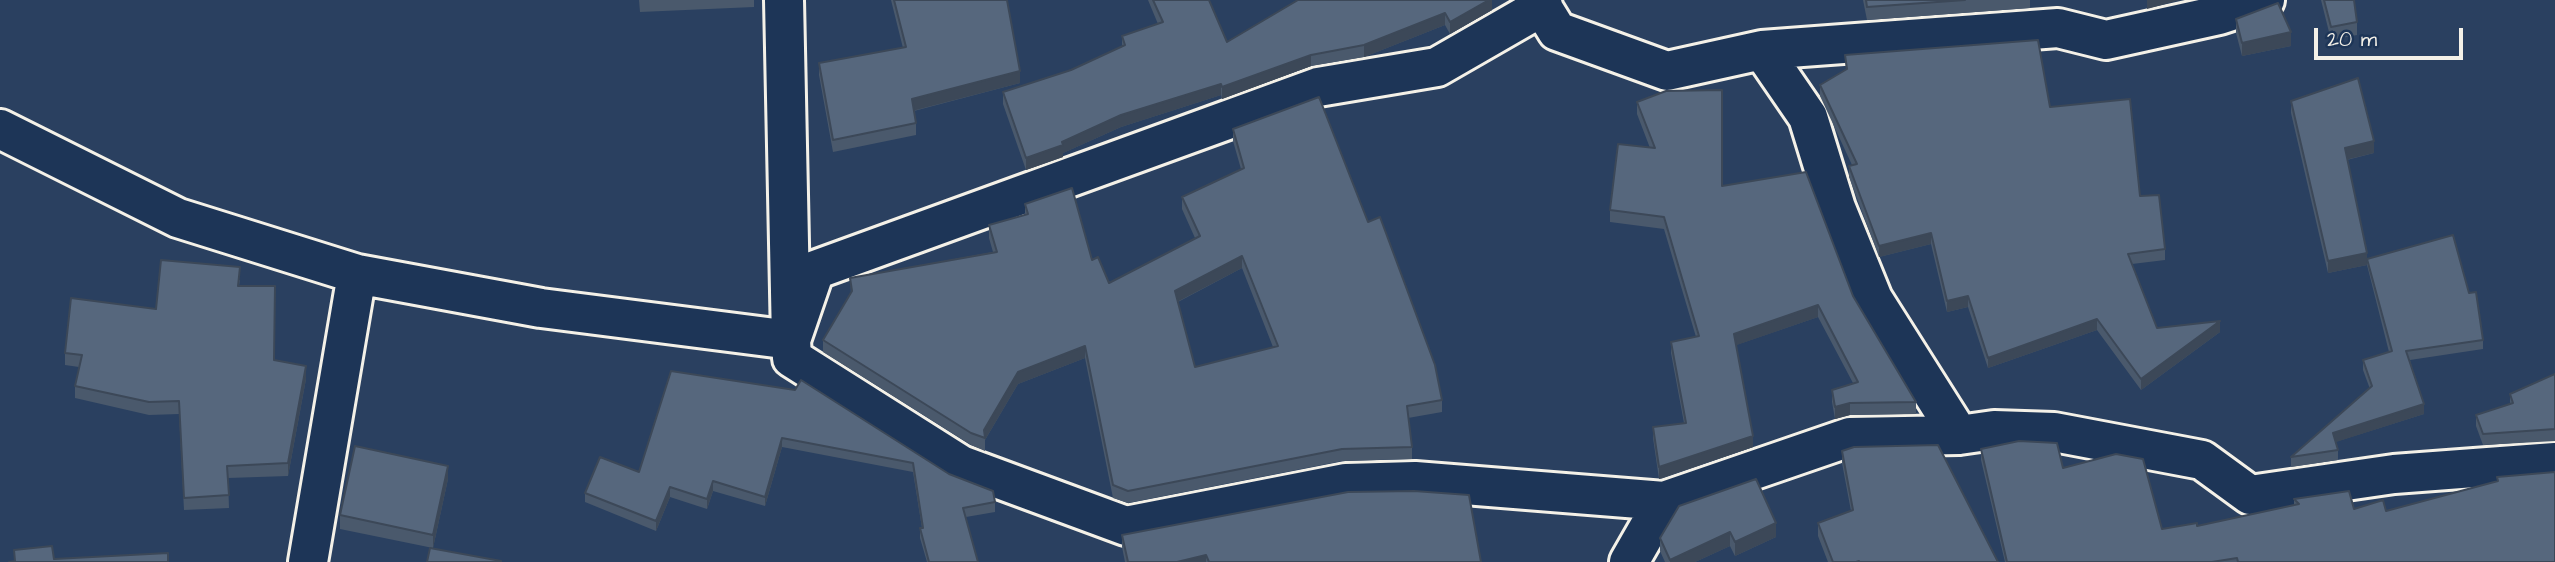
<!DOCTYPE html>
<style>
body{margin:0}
#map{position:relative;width:2555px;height:562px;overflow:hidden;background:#2a4060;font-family:"Architects Daughter",sans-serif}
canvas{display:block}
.scale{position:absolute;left:2314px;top:28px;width:149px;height:32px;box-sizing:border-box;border:4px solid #f4f1e8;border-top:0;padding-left:9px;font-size:21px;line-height:24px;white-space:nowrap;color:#f4f1e8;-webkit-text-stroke:5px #1d3557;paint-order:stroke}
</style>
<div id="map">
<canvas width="2555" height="562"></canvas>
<div class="scale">20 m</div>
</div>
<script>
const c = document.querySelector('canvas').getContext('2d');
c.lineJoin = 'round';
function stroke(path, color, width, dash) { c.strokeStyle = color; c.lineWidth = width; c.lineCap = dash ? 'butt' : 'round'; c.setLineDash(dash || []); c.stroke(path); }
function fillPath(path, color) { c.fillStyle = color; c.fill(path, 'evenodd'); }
const street = new Path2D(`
 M784,0L791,340L815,270L1318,87L1437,67L1543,6
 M1538,0L1557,31L1667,71L1762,50L2058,28L2106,40L2219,15L2265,0
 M1762,50L1808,117L1836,208L1873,299L1959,435
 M0,129L178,218L357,274L541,308L791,340L792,358L961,465L1126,526L1346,483L1415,481L1664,501L1850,437L1959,435L1994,430L2054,432L2202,460L2250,495L2394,474L2555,462
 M308,562L357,274
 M1629,562L1664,501`);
stroke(street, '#f4f1e8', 44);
stroke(street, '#1d3557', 38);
fillPath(new Path2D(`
 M639,0H754V7L640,12Z
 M891,0H1007L1020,83L914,111L916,123V135L833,152L819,75V63L903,48Z
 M1148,0H1209L1227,42L1492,0V10L1450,34L1445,25L1364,57L1311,66L1222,99L1221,95L1121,127L1063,153V157L1026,170L1003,104V92L1071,70L1122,46V36L1158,24Z
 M1863,0H2030V8L1867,20Z
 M2321,0H2354L2357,22V35L2331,40Z
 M2236,19L2291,46L2242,56L2236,33Z
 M1845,55L2050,107L2140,196L2165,249V260L2132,264L2157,328L2220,332L2141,390L2097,330L1988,368L1968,307L1947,312L1931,244L1879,257L1849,177V166L1852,165L1820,96V85L1846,70Z
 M2291,101L2374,153L2347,160L2367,259L2469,293L2483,340V349L2410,360L2424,414L2335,442L2338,450V460L2291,467V457L2370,389L2363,370V360L2389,352L2367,265L2328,273L2291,113Z
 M1637,102L1722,186L1853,296L1916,402V414L1850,415L1835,419L1832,402V390L1853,383L1818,317L1736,345L1753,447L1659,479L1653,438V427L1684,423L1671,353V342L1696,337L1664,229L1610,222V210L1650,148L1637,114Z
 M1233,129L1368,222L1442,400V412L1408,418L1412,447V459L1342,461L1128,503L1113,498L1085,358L1018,384L985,440V451L971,445L823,352V340L851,294L850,278L993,252L989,238V225L1025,215V204L1092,260L1109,283L1195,238L1182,209V197L1241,169L1233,141ZM1242,268L1273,347L1195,367L1178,302Z
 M240,280L239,286L274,360L306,379L288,476L228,478L229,508L184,510L179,414L149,415L75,398V386L79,367L65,365V353Z
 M2555,374V441L2483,445L2476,426V415L2510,404V394Z
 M795,390L995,502V512L966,517L978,562H927L920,538V528H922L913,472L782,447L765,506L713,491L707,509L670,497L656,531L585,502V493L639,472Z
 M1981,449L2063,468L2162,529L2197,526L2294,505V499L2354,509L2386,511L2497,481V477L2555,562H2005L1981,460Z
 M1842,451L1998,562H1828L1818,536V523L1851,511L1842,463Z
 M448,479L433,548L340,529V515Z
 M1679,506L1776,537L1735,556L1730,546L1695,562H1665L1660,551V538Z
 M1122,535L1481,562H1125L1122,547Z`), '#4a596c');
fillPath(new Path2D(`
 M1489,0H1492V10L1450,34V22Z
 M2147,0H2180L2147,9Z
 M1445,13V25L1364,57V45Z
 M2291,32V46L2242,56V43Z
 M1311,55V66L1222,99V87Z
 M1020,71V83L912,111V99Z
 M1221,84V95L1121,127L1063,153V157L1026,170V158L1121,115Z
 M2374,141V153L2345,160V148Z
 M1931,233V244L1879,257V246Z
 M2367,253V265L2328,273V261Z
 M1242,256V268L1175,303V291Z
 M1968,296V307L1947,312V301Z
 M1818,305V317L1734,346V334Z
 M2097,319V330L1988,368V358Z
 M2220,321V332L2141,390V379Z
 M1085,346V358L1018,384L985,440L984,430L1018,372Z
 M306,366V379L288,476V463Z
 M1850,403V415L1835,419V407Z
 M2424,404V414L2333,443V433Z
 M1753,436V447L1659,479V467Z
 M782,438V447L765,506V497Z
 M448,466V479L433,548V535Z
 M713,481V491L707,509V499Z
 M670,487V497L656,531V521Z
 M1776,523V537L1735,556V542Z
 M1730,532V546L1695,562H1670V560Z
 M1206,555V562H1177Z`), '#3c4858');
const building = new Path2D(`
 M894,0H1007L1020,71L912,99L916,123L833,140L819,63L906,47Z
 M1153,0H1209L1227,42L1298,0H1489L1450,22L1445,13L1364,45L1311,55L1222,87L1221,84L1121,115L1062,142L1063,145L1026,158L1003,92L1071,70L1125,45L1122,36L1163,22Z
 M1866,0H1965L1867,7Z
 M2324,0H2354L2357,22L2331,27Z
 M2278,3L2291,32L2242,43L2236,19Z
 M2038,40L2050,107L2130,99L2140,196L2159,195L2165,249L2128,254L2157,328L2220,321L2141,379L2097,319L1988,358L1968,296L1947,301L1931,233L1879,246L1849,166L1857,164L1820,85L1847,69L1845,55Z
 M2358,78L2374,141L2345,148L2367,253L2328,261L2291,101Z
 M1722,90V186L1806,172L1853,296L1916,402L1850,403L1835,407L1832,390L1858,382L1818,305L1734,334L1753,436L1659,467L1653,427L1686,423L1671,342L1699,336L1664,217L1610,210L1618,144L1655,148L1637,102L1666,91Z
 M1319,97L1368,222L1380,217L1435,365L1442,400L1407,406L1412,447L1342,449L1128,491L1113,485L1085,346L1018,372L984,430L985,438L971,433L823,340L852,291L850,278L997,252L989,225L1028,214L1025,204L1072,188L1092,260L1098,257L1109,283L1200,236L1182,197L1244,168L1233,129ZM1242,256L1278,346L1195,367L1175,291Z
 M2453,235L2469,293L2476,292L2483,340L2406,351L2424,404L2333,433L2338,450L2291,457L2372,386L2363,360L2392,351L2367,259Z
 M161,260L240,267L238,286H275L274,360L306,366L288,463L227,466L229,495L184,498L179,401L149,402L75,386L82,355L65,353L71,298L156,309Z
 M671,371L795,390L801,380L949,474L993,491L995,502L963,508L978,562H929L920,528H923L913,463L782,438L765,497L713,481L707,499L670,487L656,521L585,493L600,457L639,472Z
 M2555,374V429L2483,434L2476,415L2513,403L2510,394Z
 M2019,441L2057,443L2063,468L2116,454L2143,459L2162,529L2197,523V526L2299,504L2294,499L2349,491L2354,509L2383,500L2386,511L2498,481L2497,477L2555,472V562H2238L2237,558L2212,562H2007L1981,449Z
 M1938,445L1998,562H1859V561L1856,562H1833L1818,523L1853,510L1842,451L1854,447Z
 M355,446L448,466L433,535L340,515Z
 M1756,479L1776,523L1735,542L1730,532L1670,560L1660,538L1679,506Z
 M1414,491L1469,495L1481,562H1209L1206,555L1177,562H1128L1122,535L1348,492Z
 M52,546L54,559L168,553V562H9L15,561L14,550Z
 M430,548L501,561V562H427Z`);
fillPath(building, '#56677d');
stroke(building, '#3c4858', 2);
</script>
